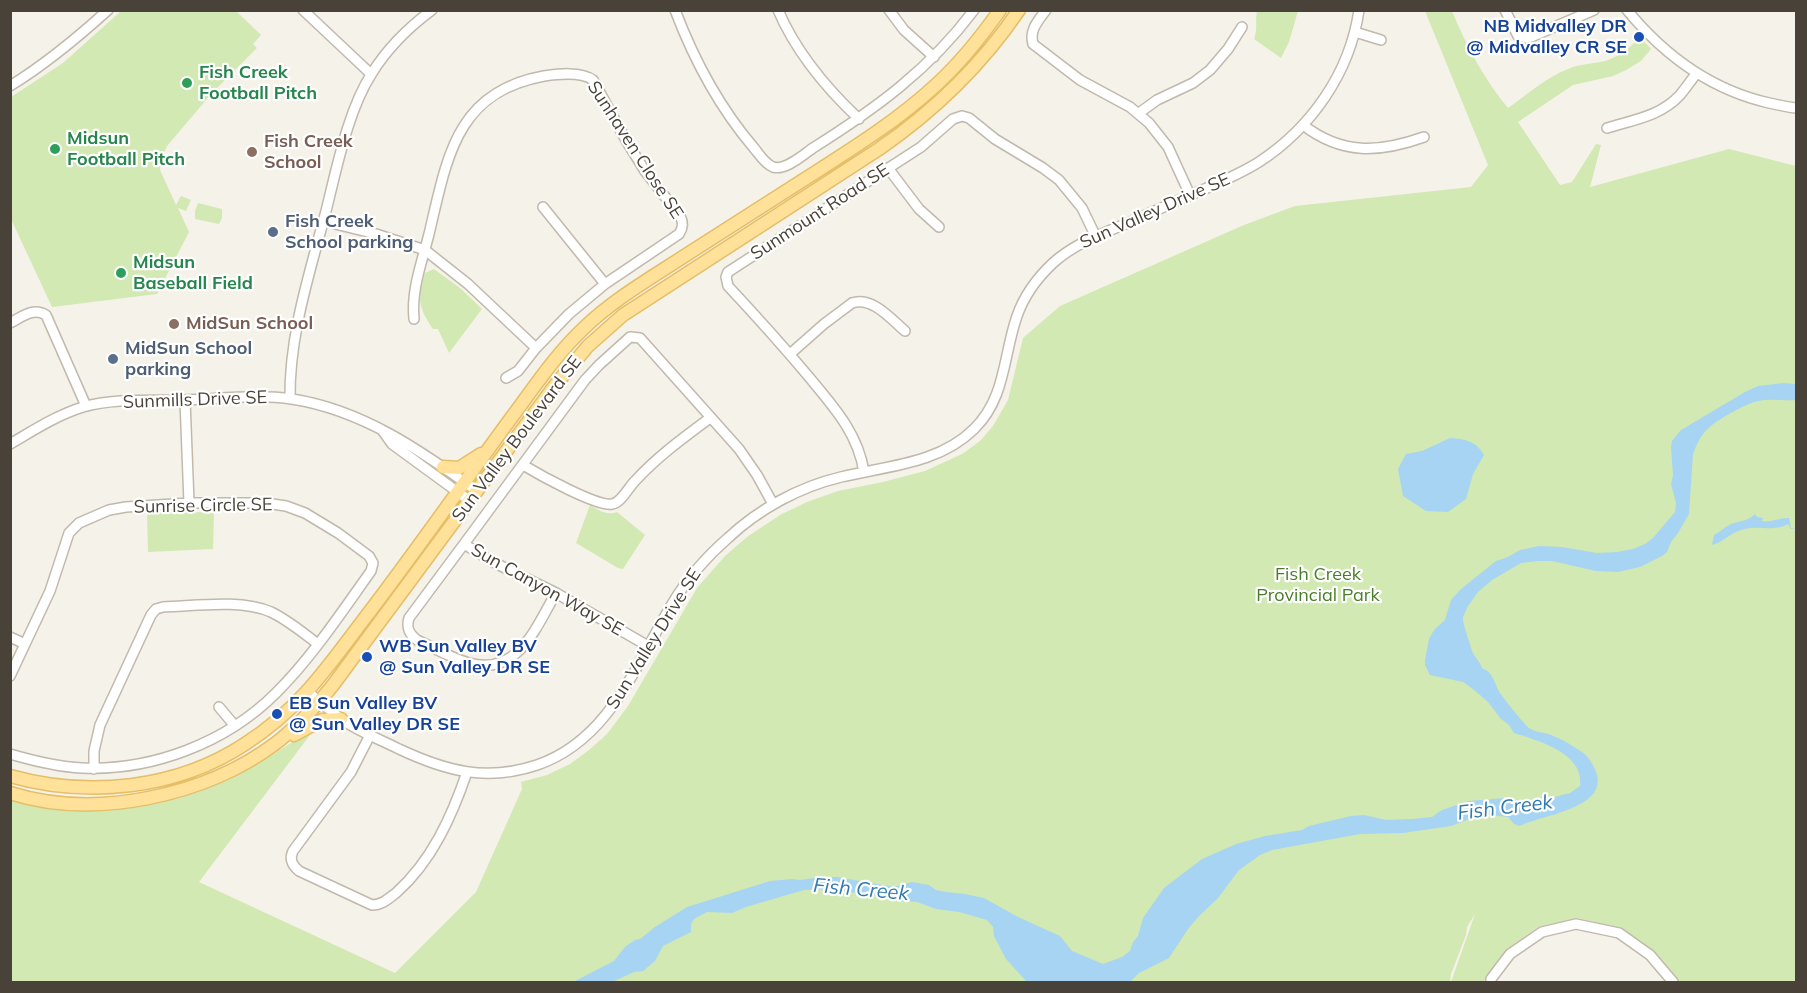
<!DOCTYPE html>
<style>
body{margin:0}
#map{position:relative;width:1807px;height:993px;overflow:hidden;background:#f5f2ea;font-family:Mulish,sans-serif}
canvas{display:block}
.frame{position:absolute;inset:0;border:12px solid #494238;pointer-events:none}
</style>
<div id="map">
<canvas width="1807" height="993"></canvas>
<div class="frame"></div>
</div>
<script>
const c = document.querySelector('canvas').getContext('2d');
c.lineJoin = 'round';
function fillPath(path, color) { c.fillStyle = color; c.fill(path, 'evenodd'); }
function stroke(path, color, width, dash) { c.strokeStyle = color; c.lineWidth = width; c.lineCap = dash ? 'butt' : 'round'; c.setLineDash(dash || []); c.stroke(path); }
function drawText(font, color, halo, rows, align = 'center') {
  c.font = font + ' Mulish,sans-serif'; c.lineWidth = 4.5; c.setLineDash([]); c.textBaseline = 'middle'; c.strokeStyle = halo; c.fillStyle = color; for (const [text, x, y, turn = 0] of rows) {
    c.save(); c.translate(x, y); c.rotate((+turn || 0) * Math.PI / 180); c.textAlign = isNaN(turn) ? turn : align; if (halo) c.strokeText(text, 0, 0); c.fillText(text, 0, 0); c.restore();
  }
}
fillPath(new Path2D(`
 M121,11H236L261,35L253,44L257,48L212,93L167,146L162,157L160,170L176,205L181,196L191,200L186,211L178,208L189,232L157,294L52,307L11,219V97L63,63Z
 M1257,11H1298L1289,42L1281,58L1254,39C1258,30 1255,20 1257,11Z
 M1425,11H1452C1466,45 1484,79 1508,108C1527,95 1546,77 1568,69C1580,64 1592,64 1605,61C1619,57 1630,48 1640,37L1651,49L1641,61L1626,70L1613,76L1573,85L1518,122L1560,185L1572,182L1596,144L1601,145L1590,187L1729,149L1796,166V982H1680L1652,952L1621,928L1577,918L1538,927L1507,949L1487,977L1485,982H1451L1475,914L1467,927L1466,935L1451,974L1450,982H11V800C82,818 158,813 225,780C257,765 286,746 316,727L199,882L395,973L476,892L522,789L521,782L547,775L570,764L589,750L607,734L628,706L697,588L725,556L747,537L780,515L807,502L838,491L883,482L925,471L962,454L980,441L993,426L1008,400L1023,338L1060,306L1244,225L1295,206L1471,187L1488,165Z
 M198,203L222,209V218L219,224L195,219V211Z
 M434,269L460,288L482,309L449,353L438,329H433C418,307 417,298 425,273Z
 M590,505C599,510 606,516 617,512L645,535L623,569L618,568L576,543Z
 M214,512L213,549L148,552L147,513Z`), '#d2e9b3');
fillPath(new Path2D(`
 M1783,383L1796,384V400C1784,401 1770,398 1758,401C1747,403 1719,419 1711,426C1702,433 1697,443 1693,454L1689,514L1678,533L1671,542L1667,552L1662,556L1640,567L1618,572L1596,571L1552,561H1538L1521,563L1492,580L1478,592L1468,606L1463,617V621C1465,630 1469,641 1472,651C1475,658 1480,661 1482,668C1494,673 1494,683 1500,693C1504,699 1524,724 1529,728C1536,733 1544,732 1551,735C1562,739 1573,746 1582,752C1589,757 1595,767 1597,775C1606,809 1538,816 1520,826L1514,824L1508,817L1484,814L1451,826L1403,833L1360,834L1272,850L1260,855L1239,870L1218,898L1198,917L1188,929L1169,958L1139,973L1130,982H1027L1006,959L994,936L993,927L987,920L959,912L936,909L917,902L900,901L879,896L828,889L804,890L746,907L732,913L707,912L694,919L691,924V932L663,946L655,961L643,971L634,972L612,982H573L614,961L625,947L635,940L640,939L655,927L687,907L770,881L792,879L800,880L821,877H837L894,887L912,882L929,885L936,890L946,892L965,894L984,898L1018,917L1060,936L1072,951L1103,964L1122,957L1130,951L1133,942L1138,936L1143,918L1164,888L1202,859L1236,844L1265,836L1302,830L1309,826L1351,816L1364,815L1386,820L1412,819L1432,817L1442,810L1469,801L1505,798L1531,803L1570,793L1580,786C1584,757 1548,744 1527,737C1522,735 1518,735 1514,733L1509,725L1501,719L1488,702L1473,689L1463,682L1430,675L1425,665V660L1429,639L1434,630L1445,620L1451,600L1461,589L1496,561L1508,557L1520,550L1539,546L1562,547L1597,553L1617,552L1633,549L1645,544L1653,538L1675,512L1676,503L1671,484L1673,475L1671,447L1672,441L1681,430L1745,392L1758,386Z
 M1450,438C1465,439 1476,441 1484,455L1473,474L1466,499L1448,512L1426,511L1403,496L1398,469L1406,454L1422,451Z
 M1755,514L1757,517L1763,518L1762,521C1771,523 1780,517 1789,518L1791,528L1796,529H1791L1788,524C1770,533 1758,524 1741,530C1730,533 1724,542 1712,545L1714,535C1720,532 1725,527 1731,524C1739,521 1749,521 1755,514Z`), '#a7d4f2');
const minor = new Path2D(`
 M303,10L371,74
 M675,10C694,60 719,107 754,148C759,154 765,164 773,167C785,171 803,155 813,148C875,109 929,70 974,10
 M778,10C796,52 826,88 859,119
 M889,10L904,30L934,57
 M1046,10C1038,21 1029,30 1033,44L1080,80L1130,107L1149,123L1168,147L1190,195
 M1505,10L1518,36L1526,38L1531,37L1594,10
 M1627,10C1664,55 1712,90 1769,103C1778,105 1787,107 1796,108
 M1355,32L1381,40
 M10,86C46,64 77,38 108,10
 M1139,113L1157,100L1193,83L1210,70L1228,49L1242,27
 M1303,125C1342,155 1379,153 1424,137
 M1607,128C1633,120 1661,116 1680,95C1686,88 1691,80 1697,73
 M888,168L919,209L939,227
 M543,207L605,284
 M323,221L376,234L425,250L468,284L536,348L569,314L605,284L679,234C683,228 684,223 680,216L645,171L627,142L593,80C581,71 558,74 544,76C455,92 447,159 429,234C422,262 411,290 414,319
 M10,323C22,317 33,307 46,315L86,406
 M790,354L824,324L852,303C872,296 891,319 905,331
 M506,378L518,371L536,348
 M290,399C289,335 310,272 326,211C337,167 348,110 372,73C387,49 409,27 432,10
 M185,400L189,503
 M382,430L392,444L470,501
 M10,444C34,430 57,415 83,407C115,398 150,401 183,400C219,399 257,394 292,399C363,410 421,451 477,491
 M523,465C538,474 597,507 612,504C621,503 628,488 635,481C657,457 683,438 710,418
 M864,472C858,433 833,406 809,377C783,346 756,316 728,286L726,277L728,272L921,147L953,119L962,116L969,118L995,139L1043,168L1059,180L1082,208L1096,237
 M464,544L409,618C406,628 409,634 417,640C434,648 451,658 469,663C518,677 536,627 556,593
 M10,637L25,644
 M648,646L556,593L493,562L464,544L585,380L599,365L630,337L640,338L739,449L757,475L773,504
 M10,676L50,591L69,533L79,523L109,510L126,507L189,503H265L286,506L305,513L338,533L369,556L373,563L371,571C341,613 312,657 276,693C226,743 152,771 82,768C57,767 34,761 10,754
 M308,692C319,701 330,710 341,719C358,731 379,739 399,749C446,771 486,782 537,765C610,740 636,664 672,604C687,579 706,557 728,538C759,509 799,487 841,477C886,466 939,464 974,429C1006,398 1003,356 1017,316C1024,296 1037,278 1053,263C1076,242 1107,232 1135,220C1161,208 1188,196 1214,185C1229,178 1245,171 1259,162C1311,128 1350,73 1359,10
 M219,707L235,726
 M370,735L351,772L293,851C289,859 292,865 299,871L372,905C382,905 388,899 396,893C432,861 452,816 467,772
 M94,769V751L100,725L151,615L156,609L163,607C196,606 240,599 271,612C288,620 303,633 318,644
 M1491,982V979L1510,954L1542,932L1576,924L1619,933L1650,955L1673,982`);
const major = new Path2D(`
 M443,467L459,468L481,454
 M294,735L322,720L341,719
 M10,776C88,798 177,789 245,744C295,712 323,674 358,627C409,561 457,492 506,425C531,392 554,356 584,328C614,299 651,278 686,255C726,229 767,203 808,177C852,149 897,121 936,85C960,63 981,37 1000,10
 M10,793C95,820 206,796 276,743C297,727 316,706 333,685L556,384L588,346L623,315L879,149C934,111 981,66 1019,10`);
stroke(minor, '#c1b9ac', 12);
stroke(major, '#e5be68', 15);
stroke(minor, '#fff', 9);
stroke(major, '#ffe199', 12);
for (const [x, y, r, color] of [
 [1639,37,6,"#1a4fb4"],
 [187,83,6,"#2e9e5b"],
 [55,149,6,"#2e9e5b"],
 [252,152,6,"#8d6e63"],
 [273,232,6,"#5c6f8a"],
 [121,273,6,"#2e9e5b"],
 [174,324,6,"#8d6e63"],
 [113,359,6,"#5c6f8a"],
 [367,657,6,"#1a4fb4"],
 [277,714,6,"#1a4fb4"]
]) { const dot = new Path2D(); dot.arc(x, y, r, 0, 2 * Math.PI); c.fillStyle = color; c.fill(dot); stroke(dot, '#fff', 2); }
drawText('bold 18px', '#164399', '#fff', [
 ["NB Midvalley DR",1627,27,"right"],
 ["@ Midvalley CR SE",1627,48,"right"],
 ["WB Sun Valley BV",379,647],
 ["@ Sun Valley DR SE",379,668],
 ["EB Sun Valley BV",289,704],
 ["@ Sun Valley DR SE",289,725]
], 'left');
drawText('bold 18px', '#27864d', '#fff', [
 ["Fish Creek",199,73],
 ["Football Pitch",199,94],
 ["Midsun",67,139],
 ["Football Pitch",67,160],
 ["Midsun",133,263],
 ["Baseball Field",133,284]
], 'left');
drawText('bold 18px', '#785e54', '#fff', [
 ["Fish Creek",264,142],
 ["School",264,163],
 ["MidSun School",186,324]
], 'left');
drawText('18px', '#494238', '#fff', [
 ["Sunhaven Close SE",635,150,57],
 ["Sun Valley Drive SE",1155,211,-24],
 ["Sunmount Road SE",820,212,-33],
 ["Sunmills Drive SE",195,400,-2],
 ["Sun Valley Boulevard SE",517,439,-53],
 ["Sunrise Circle SE",203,506,-1],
 ["Sun Canyon Way SE",547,590,29],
 ["Sun Valley Drive SE",654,639,-58]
]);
drawText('bold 18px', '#4e5e75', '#fff', [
 ["Fish Creek",285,222],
 ["School parking",285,243],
 ["MidSun School",125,349],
 ["parking",125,370]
], 'left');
drawText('18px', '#4a7d29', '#fff', [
 ["Fish Creek",1318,575],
 ["Provincial Park",1318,596]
]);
drawText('italic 20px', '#2e7ab0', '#fff', [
 ["Fish Creek",1505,808,-7],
 ["Fish Creek",861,890,5]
]);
</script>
